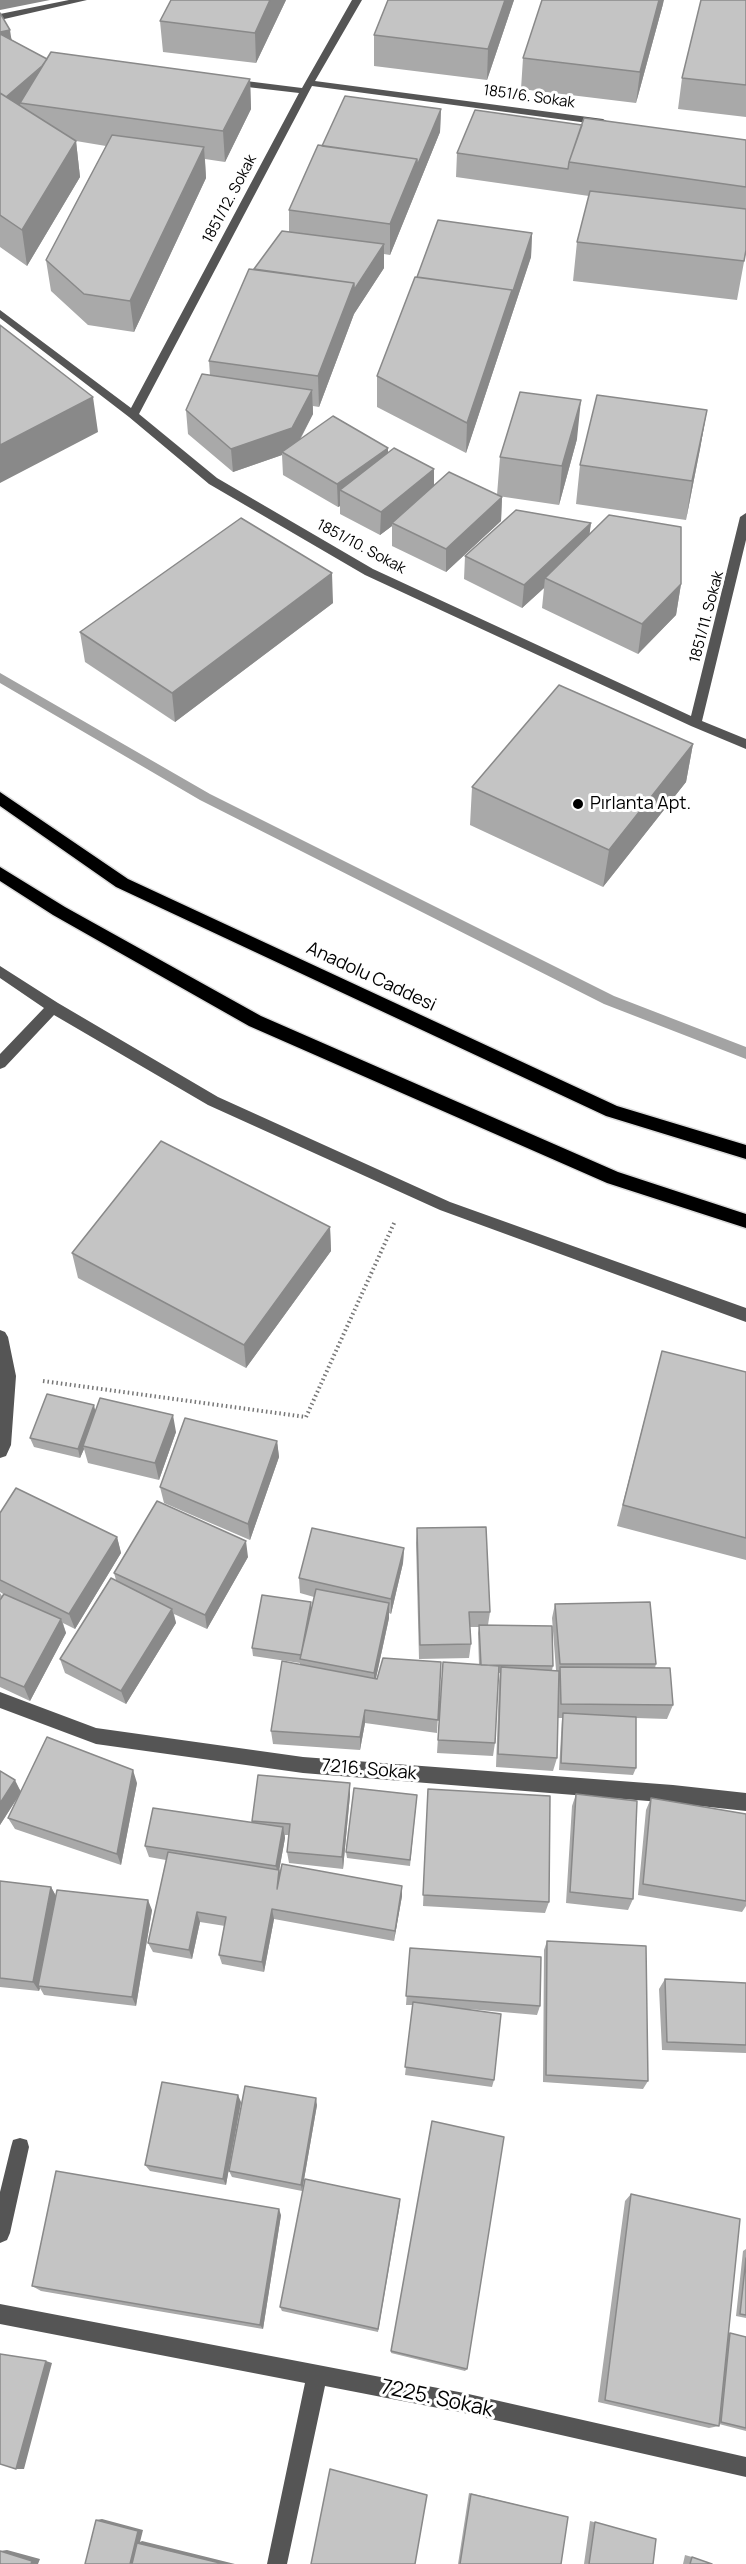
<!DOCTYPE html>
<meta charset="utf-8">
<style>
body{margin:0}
canvas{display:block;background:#fff}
</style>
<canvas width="746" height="2564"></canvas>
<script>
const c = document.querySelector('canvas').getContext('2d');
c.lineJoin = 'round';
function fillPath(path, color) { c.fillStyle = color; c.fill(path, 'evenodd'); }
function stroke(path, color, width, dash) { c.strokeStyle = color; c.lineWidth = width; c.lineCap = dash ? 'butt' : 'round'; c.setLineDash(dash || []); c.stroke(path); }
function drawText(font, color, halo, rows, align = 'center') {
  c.font = font + ' Manrope,sans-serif'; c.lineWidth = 6; c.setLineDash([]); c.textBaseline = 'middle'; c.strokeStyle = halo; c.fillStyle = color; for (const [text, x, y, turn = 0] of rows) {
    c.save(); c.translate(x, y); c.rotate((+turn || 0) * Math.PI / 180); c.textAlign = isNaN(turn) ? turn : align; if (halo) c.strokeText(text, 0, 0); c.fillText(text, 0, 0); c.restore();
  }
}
fillPath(new Path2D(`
 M0,673L210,794L614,996L746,1047V1059L604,1004L200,800L0,683Z`), '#a3a3a3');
const highway = new Path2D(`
 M0,792L128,879L617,1106L746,1145V1159L606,1116L116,887L0,806Z
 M0,867L65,907L261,1016L618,1172L746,1214V1228L607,1183L249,1026L53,915L0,881Z`);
stroke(highway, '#dbdbdb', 3);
stroke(new Path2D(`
 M43,1381L306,1417L395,1221`), '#777', 4, [1.5, 3]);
fillPath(new Path2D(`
 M69,0H87L0,20V14Z
 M352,0H362L315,81L603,119L608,122L603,125L312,86L139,414L217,478L373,569L691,716L740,517L746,513V540L702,721L746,739V749L691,726L365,575L209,484L129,417L0,318V310L131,408L299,93L230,85L225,82L230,79L302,88Z
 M0,966L58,1003L218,1097L450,1202L746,1308V1322L440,1210L208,1105L54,1015L5,1067L0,1069V1054L44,1008L0,978Z
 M0,1330L5,1332L8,1337L16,1376L11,1445L6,1456L0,1458Z
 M0,1692L96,1728L303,1757L673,1785L746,1793V1811L673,1803L303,1773L96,1744L0,1708Z
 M20,2138L27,2140L29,2147L10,2233L7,2240L0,2243V2192L11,2147L13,2140Z
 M0,2304L464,2393L746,2457V2477L464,2413L325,2386L287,2564H267L305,2383L0,2324Z`), '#555');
fillPath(highway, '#000');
fillPath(new Path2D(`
 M286,0L256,63L163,52L160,21Z
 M388,0H514L487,80L374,66V35Z
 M746,0V117L678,109L682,78Z
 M663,4L636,103L521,89L523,58Z
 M0,13L12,40L47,59L250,79L251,109L225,162L205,159L206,178L134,332L88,325L51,291L46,260L106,146L76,141L80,177L27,266L0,247Z
 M441,109L440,132L390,255L384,254V268L354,314L319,407L313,406V414L300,440L388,448V453L434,469V485L497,495L500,457L577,439L559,505L498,496L502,497L501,521L446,572L392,546V526L380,535L340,514V506L338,507L283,475L282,455L233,472L188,434L186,410L210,376L209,361L254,269L289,232V210L322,146Z
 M582,125L746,140V251L737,300L573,281L577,242L589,196L456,177L457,153Z
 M532,233L531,257L466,453L377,407V376L417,277Z
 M707,410L700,449L686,520L576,504L580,465Z
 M591,523L589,534L681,584L676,615L638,654L542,608L544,588L522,608L464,579L465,556Z
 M333,603L175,722L85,662L80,632Z
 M693,744L686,782L603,887L470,825L472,787Z
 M330,1227L331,1251L246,1368L78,1278L72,1253Z
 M662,1351L746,1372V1560L617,1526Z
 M95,1411L176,1432L159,1480L88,1463L84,1449L80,1458L34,1447L30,1438Z
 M277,1441L279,1457L250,1540L164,1503L160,1487Z
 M0,1513L117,1537L121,1553L75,1629L63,1623L66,1633L30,1701L0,1687V1593L2,1596L3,1594L0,1592Z
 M417,1528L490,1612L488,1625L553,1666L552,1670H556L552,1618L555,1604L656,1664L655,1668L673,1705L667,1719L636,1718V1768L633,1775L559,1770L562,1718H558V1707L557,1758L553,1771L496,1767L499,1681L500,1673H498L495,1743L493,1756L437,1753L442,1676L479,1665L478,1633L479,1627H470L471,1644L469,1658L419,1659L416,1543Z
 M404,1548L403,1563L391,1614L389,1613V1618L376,1678L441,1662L437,1733L365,1723L360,1750L273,1744L271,1731L300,1664V1663L253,1656L252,1648L311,1602V1609L314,1597L300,1593L299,1578Z
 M248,1557L207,1629L174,1614L176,1623L126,1704L65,1673L60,1659L116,1580L114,1573Z
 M0,1771L21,1791L137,1783L121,1865L15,1829L8,1818L18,1797L0,1825Z
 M350,1783V1795L343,1869L289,1863L287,1852L289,1835H285V1838L279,1871L280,1874L402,1896L394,1941L274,1919L264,1972L222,1964L219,1955L225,1926L200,1922L192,1959L153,1952L148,1943L166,1860L149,1857L145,1846L253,1822L252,1821Z
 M428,1789L549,1902L545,1913L423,1906Z
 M576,1794L633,1899L628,1910L566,1903L572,1806Z
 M417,1795L410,1866L347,1858L346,1852Z
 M651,1798L746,1814V1906L742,1912L638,1895L646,1810Z
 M0,1881L51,1887L56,1896L152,1910L136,2006L44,1995L40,1988L39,1991L0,1987Z
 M547,1941L648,2081L643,2089L543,2082L544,1950Z
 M410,1948L540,2006L537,2015L468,2009L494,2080L492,2087L405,2075L413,2005H406Z
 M665,1979L746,1983V2053L662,2050L659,1989Z
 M241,2102L226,2185L150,2171L145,2165Z
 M317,2105L302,2191L232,2177L229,2171Z
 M432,2121L467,2369L465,2371L391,2353Z
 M631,2194L728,2334L730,2333L746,2337V2431L719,2424V2426L709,2428L598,2402L625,2201Z
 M400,2204L378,2332L282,2311L280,2307Z
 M281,2215L263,2329L41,2291L32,2286Z
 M746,2249V2318L736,2316L743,2251Z
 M469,2493L568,2517L561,2564H458Z
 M590,2521L656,2539L653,2564H584Z
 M685,2555L692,2557L712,2564H683Z`), '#a9a9a9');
fillPath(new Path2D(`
 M0,0H50L0,10Z
 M270,0H286L256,63L255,33Z
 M505,0H514L487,80L488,49Z
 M659,0H664L663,4L636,103L640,72Z
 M10,30L12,43L0,46V32Z
 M49,61L20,103L21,111L4,98Z
 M250,79L251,109L225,162L223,131Z
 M441,109L440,132L390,255V224L417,159Z
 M76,141L80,177L27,266L22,230Z
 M204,147L206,178L134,332L130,301Z
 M532,233L531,257L466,453L467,423L512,290Z
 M384,244V268L354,314L319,407L318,376L354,283Z
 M312,390L313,414L293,452H282V455L233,472L231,449Z
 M93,397L98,432L0,483V445Z
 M581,400L577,439L559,505L562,466Z
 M707,410L700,449L686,520L692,481Z
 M388,448V472L340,490V506L338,507L337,484Z
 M434,469V493L392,523V526L380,535L381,512Z
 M502,497L501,521L446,572V549Z
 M591,523L588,546L545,578L544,588L522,608L524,585Z
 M332,573L333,603L175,722L172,693Z
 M681,584L676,615L638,654L642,624Z
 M693,744L686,782L603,887L609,850Z
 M330,1227L331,1251L246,1368L244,1345Z
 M94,1405L96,1414L83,1446L84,1449L80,1458L78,1449Z
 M173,1415L176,1432L159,1480L155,1463Z
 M277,1441L279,1457L250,1540L248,1524Z
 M117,1537L121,1553L75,1629L69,1614Z
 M246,1541L248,1557L207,1629L205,1615Z
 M404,1548L403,1563L391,1614V1599Z
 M311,1602V1610L301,1655Z
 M389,1603V1618L374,1687V1673Z
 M172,1609L176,1623L126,1704L121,1691Z
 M61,1619L66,1633L30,1701L24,1687Z
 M365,1710V1723L360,1750V1737Z
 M133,1770L137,1783L121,1865L117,1854Z
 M15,1780L21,1792L0,1825V1803Z
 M350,1783V1795L343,1869L342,1857Z
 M283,1827L285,1838L279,1871L281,1881L278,1899V1877L276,1866Z
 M402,1886V1896L394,1941L395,1931Z
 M51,1887L57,1898L38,1986L40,1988L39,1991L33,1982Z
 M148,1900L152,1910L136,2006L132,1997Z
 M272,1909L274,1919L264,1972L262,1962Z
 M197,1912L200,1922L192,1959L189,1950Z
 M238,2095L241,2102L226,2185L223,2179Z
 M316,2098L317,2105L302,2191L301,2185Z
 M279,2209L281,2215L263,2329L260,2325Z
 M46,2361L52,2363L24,2469H16Z
 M102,2519L143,2530L140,2542L142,2541L235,2564H130L96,2520Z
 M7,2550L40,2559L38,2564H31L0,2551Z`), '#898989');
const building = new Path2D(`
 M171,0H270L255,33L160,21Z
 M388,0H505L488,49L374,35Z
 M542,0H659L640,72L523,58Z
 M701,0H746V85L682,78Z
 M0,13L10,30L0,32Z
 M0,34L47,59L42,66L6,97L0,93Z
 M51,52L250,79L223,131L20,103Z
 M0,93L76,141L22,230L0,215Z
 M345,96L441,109L417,166V159L322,146Z
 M475,110L582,125L569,162L568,169L457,153Z
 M584,118L746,140V187L569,162Z
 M112,135L204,147L130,301L84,294L46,260Z
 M318,145L417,159L390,224L289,210Z
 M590,191L746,209V250L744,261L577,242Z
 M438,220L532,233L511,297L512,290L417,277Z
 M282,231L384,244L354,290V283L254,269Z
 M249,269L354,283L318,376L209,361Z
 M415,277L512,290L467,423L377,376Z
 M0,325L93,397L0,445Z
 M202,374L312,390L292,428L231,449L186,410Z
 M520,392L581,400L562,466L500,457Z
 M597,395L707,410L692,481L580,465Z
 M333,416L388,448L337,484L282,452Z
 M394,448L434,469L381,512L340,490Z
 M449,472L502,497L446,549L392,523Z
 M516,510L591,523L524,585L465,556Z
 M609,515L681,527V584L642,624L545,578Z
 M241,518L332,573L172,693L80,632Z
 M559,685L693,744L609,850L472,787Z
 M161,1141L330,1227L244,1345L72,1253Z
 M662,1351L746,1372V1538L623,1505Z
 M47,1394L94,1405L78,1449L30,1438Z
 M100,1398L173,1415L155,1463L83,1446Z
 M185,1418L277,1441L248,1524L160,1487Z
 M16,1488L117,1537L69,1614L0,1580V1513Z
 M157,1501L246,1541L205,1615L114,1573Z
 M486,1527L490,1612H469L471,1644L420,1645L417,1528Z
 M312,1528L404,1548L391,1599L299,1578Z
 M111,1578L172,1609L121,1691L60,1659Z
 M316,1589L389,1603L374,1673L300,1659Z
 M4,1594L61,1619L24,1687L0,1677V1600Z
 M262,1595L311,1602L301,1655L252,1648Z
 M650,1602L656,1664H560L555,1604Z
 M479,1625L552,1626L553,1666L481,1665Z
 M383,1658L441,1662L438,1720L365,1710L360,1737L271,1731L282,1661L377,1679Z
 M443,1662L499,1666L495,1743L438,1740Z
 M501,1667L559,1671L557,1758L498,1754Z
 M560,1667L670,1668L673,1705L561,1704Z
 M563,1713L636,1717V1768L561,1763Z
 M47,1737L133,1770L117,1854L8,1818Z
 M0,1771L15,1780L0,1803Z
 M258,1775L350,1783L342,1857L287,1852L290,1824L252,1821Z
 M354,1788L417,1795L410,1860L346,1852Z
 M428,1789L550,1796L549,1902L423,1895Z
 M576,1794L637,1801L633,1899L570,1892Z
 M651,1798L746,1814V1901L643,1884Z
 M153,1808L283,1827L276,1866L145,1846Z
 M168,1852L279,1870L277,1889L282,1864L402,1886L395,1931L272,1909L262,1962L219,1955L226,1917L197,1912L189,1950L148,1943Z
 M0,1881L51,1887L33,1982L0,1978Z
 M57,1890L148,1900L132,1997L38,1986Z
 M547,1941L646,1946L648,2081L546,2075Z
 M410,1948L541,1957L540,2006L406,1996Z
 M665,1979L746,1983V2045L667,2042Z
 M413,2002L501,2014L494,2080L405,2067Z
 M162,2082L238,2095L223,2179L145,2165Z
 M245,2086L316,2098L301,2185L229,2171Z
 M432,2121L504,2137L467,2369L391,2351Z
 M56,2171L279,2209L260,2325L32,2286Z
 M305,2179L400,2199L378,2329L280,2307Z
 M631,2194L740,2219L719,2426L605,2400Z
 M746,2258V2315L740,2314Z
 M730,2333L746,2337V2428L721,2422Z
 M0,2354L46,2361L16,2469L0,2464Z
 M330,2469L427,2495L415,2564H311Z
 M471,2494L568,2517L561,2564H460Z
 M96,2520L138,2531L130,2564H85Z
 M595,2522L656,2539L653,2564H589Z
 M137,2543L224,2564H132Z
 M0,2551L32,2561L31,2564H0Z
 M692,2557L712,2564H690Z`);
fillPath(building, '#c4c4c4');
stroke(building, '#898989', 1.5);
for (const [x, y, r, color] of [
 [578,804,6,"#000"]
]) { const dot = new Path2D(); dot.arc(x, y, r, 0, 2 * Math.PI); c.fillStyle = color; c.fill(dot); stroke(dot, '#fff', 2); }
drawText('15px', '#000', '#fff', [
 ["1851/6. Sokak",529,97,8],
 ["1851/12. Sokak",230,199,-62],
 ["1851/10. Sokak",361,547,28],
 ["1851/11. Sokak",707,617,-75]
]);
drawText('18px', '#000', '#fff', [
 ["Pırlanta Apt.",590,804]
], 'left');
drawText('18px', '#000', '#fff', [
 ["Anadolu Caddesi",371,977,25],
 ["7216. Sokak",369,1770,5]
]);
drawText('21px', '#000', '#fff', [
 ["7225. Sokak",437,2399,12]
]);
</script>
